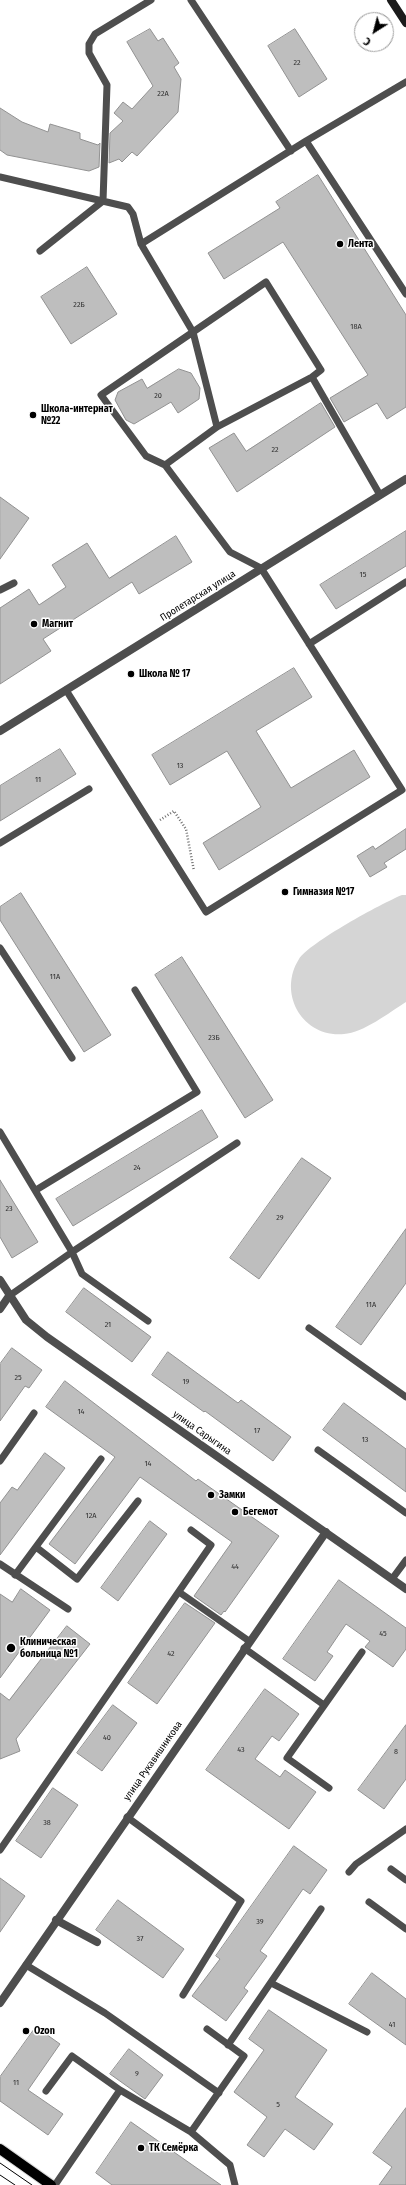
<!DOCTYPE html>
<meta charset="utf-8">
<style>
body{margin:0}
#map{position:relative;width:406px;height:2185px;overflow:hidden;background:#fff;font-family:"Fira Sans Condensed",sans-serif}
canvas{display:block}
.north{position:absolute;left:354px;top:12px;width:40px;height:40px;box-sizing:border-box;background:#fff;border:1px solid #999;border-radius:50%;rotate:216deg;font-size:11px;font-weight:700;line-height:16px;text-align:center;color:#000}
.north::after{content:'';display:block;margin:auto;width:14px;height:18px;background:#000;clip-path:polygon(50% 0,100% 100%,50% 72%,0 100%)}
</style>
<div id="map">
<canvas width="406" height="2185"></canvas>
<div class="north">С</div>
</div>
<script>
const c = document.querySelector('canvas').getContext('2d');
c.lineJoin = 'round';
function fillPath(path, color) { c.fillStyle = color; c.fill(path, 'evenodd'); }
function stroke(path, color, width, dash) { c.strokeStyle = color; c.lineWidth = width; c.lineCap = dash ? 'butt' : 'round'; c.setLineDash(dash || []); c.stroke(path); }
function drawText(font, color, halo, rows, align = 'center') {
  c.font = font + ' "Fira Sans Condensed",sans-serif'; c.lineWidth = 3; c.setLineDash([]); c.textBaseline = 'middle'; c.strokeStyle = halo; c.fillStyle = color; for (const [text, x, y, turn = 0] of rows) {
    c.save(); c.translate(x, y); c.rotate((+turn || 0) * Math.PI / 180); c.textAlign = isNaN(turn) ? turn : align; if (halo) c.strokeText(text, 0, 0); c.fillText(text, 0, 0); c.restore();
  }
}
fillPath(new Path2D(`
 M402,895H406V1002C390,1012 363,1033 344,1034C303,1038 277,994 299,959C309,943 382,903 402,895Z`), '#d5d5d5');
const building = new Path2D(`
 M150,29L158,41L163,38L179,63L174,67L181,79L178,112L137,156L132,152L122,162L119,159L109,163L110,133L123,121L114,113L123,102L132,109L153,86L127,42Z
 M295,29L327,79L299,97L268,46Z
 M0,108L22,122L48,132L50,124L80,133V139L98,145L100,143L99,167L89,171L7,155L0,150Z
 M318,175L406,315V407L387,419L377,403L344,422L330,398L368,375L283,242L224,279L208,253L280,208L276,202Z
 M87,267L117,314L71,344L41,297Z
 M179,369L191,373L200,388L199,399L178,413L171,402L134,424L126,420L115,400L118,392L142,379L147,388Z
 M321,403L335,427L237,492L209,448L234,433L246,451Z
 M0,497L29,518L0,559Z
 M406,531V566L336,609L320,585Z
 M176,536L192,562L139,594L132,582L43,639L51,651L0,684V608L29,589L39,605L66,587L52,565L87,543L109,578Z
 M294,668L312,697L256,731L291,788L354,750L370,777L219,870L203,843L261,807L227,751L170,785L152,755Z
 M60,749L76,774L0,821V786Z
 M406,829V849L384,863L387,867L370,877L357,856L373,846L375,849Z
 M21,893L111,1035L84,1052L0,920V907Z
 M182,957L273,1100L245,1118L155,975Z
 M202,1110L218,1137L73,1226L56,1199Z
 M302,1158L331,1178L259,1279L230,1258Z
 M0,1180L38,1242L12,1258L0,1237Z
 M406,1229V1283L361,1345L336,1327Z
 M84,1288L151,1337L132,1362L66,1312Z
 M12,1348L42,1370L29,1388L25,1386L0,1421V1364Z
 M168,1352L238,1403L241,1400L291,1437L273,1461L205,1411L204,1412L152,1375Z
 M65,1381L196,1481L198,1479L279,1536L225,1612L224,1611L221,1615L194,1596L232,1542L140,1477L75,1564L49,1544L115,1457L46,1407Z
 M344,1403L406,1449V1492L323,1430Z
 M45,1453L65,1468L0,1555V1503L12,1487L17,1490Z
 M150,1521L167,1534L118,1601L101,1588Z
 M339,1580L406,1628V1649L393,1667L365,1647L370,1641L346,1624L327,1652L333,1656L315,1681L283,1659Z
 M21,1589L50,1610L0,1678V1594L12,1602Z
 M185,1603L215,1623L157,1704L128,1683Z
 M67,1626L90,1644L16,1739L20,1751L0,1759V1693L9,1700Z
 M265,1689L299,1714L279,1741L272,1736L255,1759L280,1777L285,1770L316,1792L289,1829L206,1770Z
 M113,1705L137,1723L102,1771L77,1753Z
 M406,1725V1779L384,1809L358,1790Z
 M53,1788L78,1805L41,1858L16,1841Z
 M294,1846L327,1870L310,1894L303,1889L260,1951L267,1956L244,1988L248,1991L226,2021L192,1996L220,1959L216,1956Z
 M0,1878L25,1896L0,1932Z
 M118,1900L184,1949L163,1978L96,1930Z
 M372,1973L406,1999V2045L349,2004Z
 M269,2010L327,2050L295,2097L333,2124L314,2150L285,2129L264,2157L247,2145L267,2117L234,2092L264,2050L249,2039Z
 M36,2027L60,2044L28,2090L63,2114L48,2135L0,2101V2077Z
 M129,2049L163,2075L145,2099L110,2074Z
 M406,2108V2185H379L392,2167L373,2153Z
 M131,2122L221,2185H112L96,2173Z`);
fillPath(building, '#bebebe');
stroke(building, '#929292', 1);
const primary = new Path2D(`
 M0,2149L51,2185`);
stroke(primary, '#dbdbdb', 12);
stroke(new Path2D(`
 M160,820L174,811L186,829L194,871`), '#707070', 2.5, [1, 2]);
stroke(new Path2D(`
 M191,0L291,151
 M306,141L406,294
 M0,177L128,207L133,214L141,244
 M40,251L103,201L107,85L89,53V44L95,34L151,0
 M266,282L321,370L312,377L217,427L193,332Z
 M312,377L380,495
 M165,465L146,456L101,395L193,332L141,244L306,141L406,82
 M0,590L14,583
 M309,644L406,582
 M66,690L206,912L402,790L261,568L230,552L165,465L217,427
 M0,843L89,789
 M0,948L72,1058
 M0,1132L72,1252L9,1296
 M36,1190L197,1092L135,990
 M148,1321L82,1274L72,1252L237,1143
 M309,1328L406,1397
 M318,1450L406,1513
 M0,1461L34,1413
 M36,1547L77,1579L138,1501
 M0,1564L68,1609
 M15,1575L101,1459
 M392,1579L406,1560
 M179,1592L249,1641
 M244,1648L324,1705
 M329,1788L287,1758L362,1652
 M127,1817L241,1901L183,1995
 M0,1850L211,1545L191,1530
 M391,1869L406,1880
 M349,1872L356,1864L406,1829
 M369,1902L406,1929
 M26,1965L105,2013L219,2093
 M271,1983L367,2032
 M228,2045L321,1909
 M46,2091L72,2056L120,2090
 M191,2132L244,2056L207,2029
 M55,2185L120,2090L191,2132L230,2165L235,2185`), '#4e4e4e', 7);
stroke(new Path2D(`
 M0,1309L9,1296
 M56,1920L97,1942`), '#4e4e4e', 8);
stroke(new Path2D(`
 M0,731L406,479
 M0,1280L26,1320L47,1337L406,1589
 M0,2003L326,1532`), '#4e4e4e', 8);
stroke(new Path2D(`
 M391,0L406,23`), '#1b1b1b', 8);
stroke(primary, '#000', 10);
stroke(new Path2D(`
 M0,2163L32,2185
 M0,2175L15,2185`), '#000', 1);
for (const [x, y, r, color] of [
 [340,244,4,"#000"],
 [33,415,4,"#000"],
 [34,624,4,"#000"],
 [131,674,4,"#000"],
 [285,892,4,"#000"],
 [211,1495,4,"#000"],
 [235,1512,4,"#000"],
 [11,1648,5,"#000"],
 [26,2031,4,"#000"],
 [141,2148,4,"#000"]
]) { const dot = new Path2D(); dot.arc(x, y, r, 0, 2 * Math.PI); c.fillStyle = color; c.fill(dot); stroke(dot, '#fff', 1.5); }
drawText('8px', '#303030', null, [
 ["22",297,63],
 ["22А",163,94],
 ["22Б",79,305],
 ["18А",356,327],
 ["20",158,396],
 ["22",275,450],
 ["15",363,575],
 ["13",180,766],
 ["11",38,780],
 ["11А",55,977],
 ["23Б",214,1038],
 ["24",137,1168],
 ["23",9,1209],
 ["29",280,1218],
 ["11А",371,1305],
 ["21",108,1325],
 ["25",18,1378],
 ["19",186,1382],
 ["14",81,1412],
 ["17",257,1431],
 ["13",365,1440],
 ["14",148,1464],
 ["12А",91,1516],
 ["44",235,1567],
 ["45",383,1634],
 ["42",171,1654],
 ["40",107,1738],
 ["43",241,1750],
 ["8",396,1752],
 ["38",47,1823],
 ["39",260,1922],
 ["37",140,1939],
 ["41",392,2025],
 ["9",137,2074],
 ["11",16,2083],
 ["5",278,2105]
]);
drawText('bold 10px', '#000', '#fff', [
 ["Лента",348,244],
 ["Школа-интернат",41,409],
 ["№22",41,421],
 ["Магнит",42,624],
 ["Школа № 17",139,674],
 ["Гимназия №17",293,892],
 ["Замки",219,1495],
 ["Бегемот",243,1512],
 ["Клиническая",20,1642],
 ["больница №1",20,1654],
 ["Ozon",34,2031],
 ["ТК Семёрка",149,2148]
], 'left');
drawText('10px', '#000', '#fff', [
 ["Пролетарская улица",198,596,-32],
 ["улица Сарыгина",202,1433,35],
 ["улица Рукавишникова",153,1761,-55]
]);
</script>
